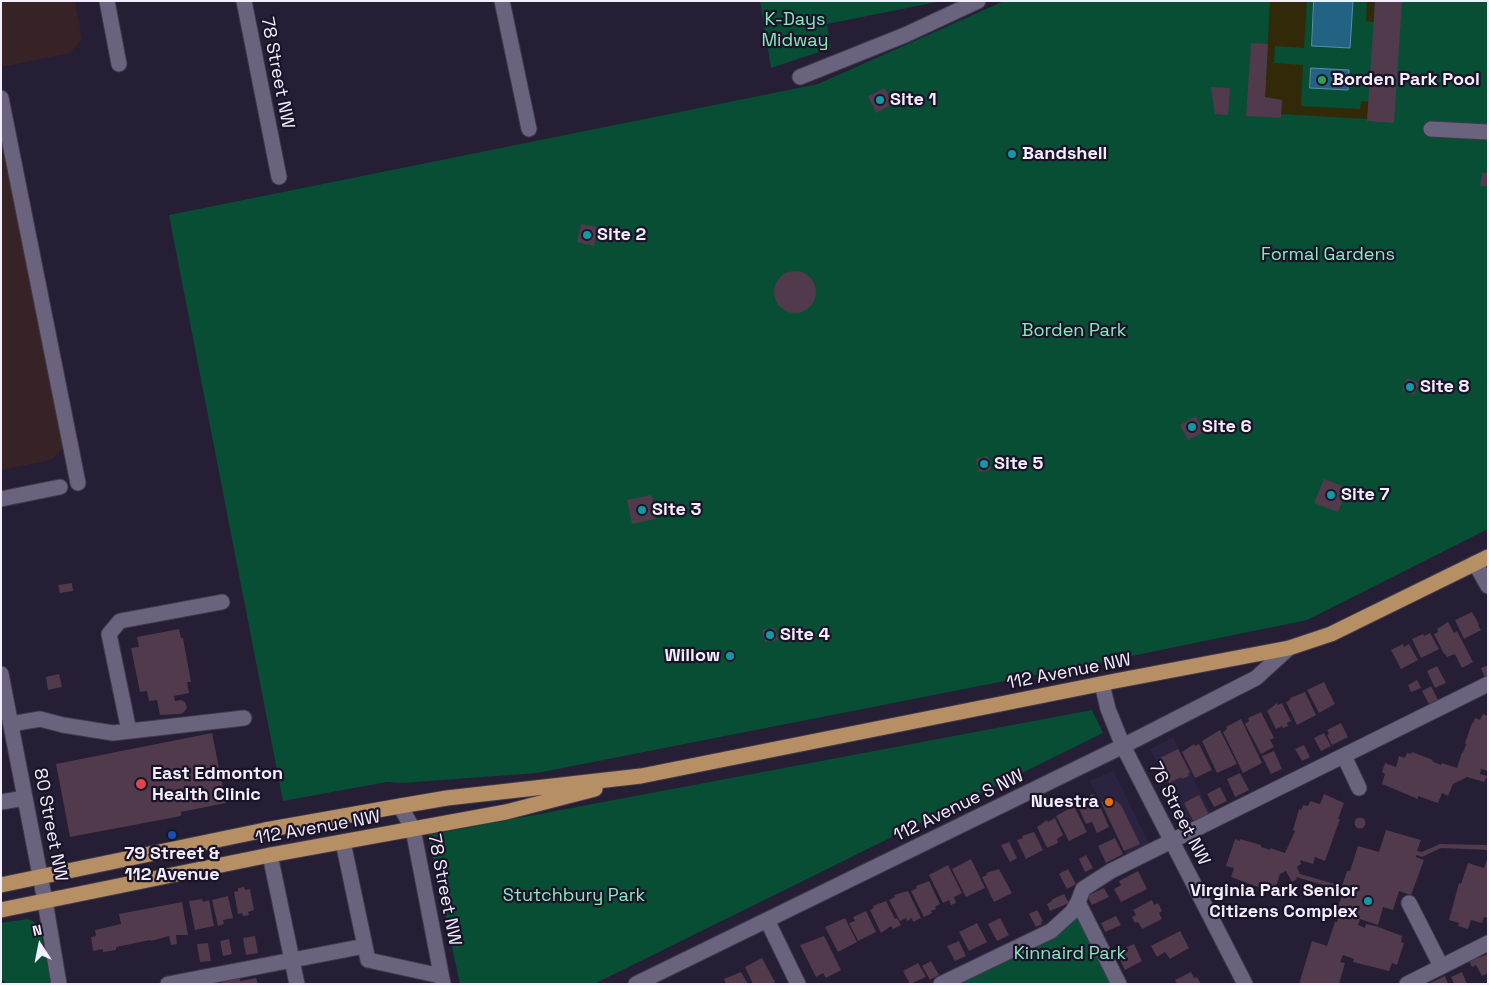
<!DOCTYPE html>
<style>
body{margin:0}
#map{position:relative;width:1489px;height:985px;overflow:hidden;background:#251e34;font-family:"Space Grotesk",sans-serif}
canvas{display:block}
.frame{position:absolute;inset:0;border:2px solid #f2eefd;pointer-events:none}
.north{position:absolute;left:15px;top:920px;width:50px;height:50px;-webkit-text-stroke:4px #1b1429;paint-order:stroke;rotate:349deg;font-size:14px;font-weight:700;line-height:20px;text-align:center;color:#f2eefd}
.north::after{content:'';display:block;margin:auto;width:18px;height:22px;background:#f2eefd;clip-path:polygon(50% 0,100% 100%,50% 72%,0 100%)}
</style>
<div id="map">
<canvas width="1489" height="985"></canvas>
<div class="frame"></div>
<div class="north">N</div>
</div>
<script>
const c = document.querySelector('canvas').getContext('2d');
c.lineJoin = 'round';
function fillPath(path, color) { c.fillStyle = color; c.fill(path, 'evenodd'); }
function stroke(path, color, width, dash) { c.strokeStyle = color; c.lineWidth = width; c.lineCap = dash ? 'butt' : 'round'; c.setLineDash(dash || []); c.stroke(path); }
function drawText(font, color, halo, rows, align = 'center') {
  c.font = font + ' "Space Grotesk",sans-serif'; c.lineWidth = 4.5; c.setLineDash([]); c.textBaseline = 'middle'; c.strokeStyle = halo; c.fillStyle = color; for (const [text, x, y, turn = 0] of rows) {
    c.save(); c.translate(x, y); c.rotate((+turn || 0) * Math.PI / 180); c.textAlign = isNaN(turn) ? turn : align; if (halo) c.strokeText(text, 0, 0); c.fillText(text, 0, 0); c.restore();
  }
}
fillPath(new Path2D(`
 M1173,737L1213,817L1189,829L1150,749Z
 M1113,770L1150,845L1127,856L1090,781Z`), '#2c2340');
fillPath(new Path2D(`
 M1,1H75L82,39L70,53L1,67Z
 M1,119L66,446L51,460L1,470Z`), '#372326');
fillPath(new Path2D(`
 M760,1H942L827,24L831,48L771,68Z
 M1004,1H1488V529L1307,620L1112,660L537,773L403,783L387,782L283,801L169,215L818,84Z
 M1092,710L1103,733L594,984H460L428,835Z
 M1084,914L1119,984H941Z
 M27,919L33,921L40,928L51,984H7L1,979V923Z`), '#074e35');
fillPath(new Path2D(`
 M1270,1H1307L1304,48L1275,46L1274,63L1303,65L1301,106L1360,109L1361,101L1369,102L1367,119L1281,114L1282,100L1265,97Z
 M1367,1H1375L1374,22L1366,21Z`), '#312908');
const water = new Path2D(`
 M1314,1H1353L1350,48L1312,46Z
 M1311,68L1349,70L1348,90L1310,88Z`);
fillPath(water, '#226383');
stroke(water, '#608da8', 1);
fillPath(new Path2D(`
 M1375,1H1402L1394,123L1367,121Z
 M1251,43L1268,44L1265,97L1282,100L1281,118L1246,116Z
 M1211,87L1230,88L1228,115L1215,114Z
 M885,88L893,104L876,113L868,96Z
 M1482,173H1488V186H1480Z
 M581,224L598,227L594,246L577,242Z
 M774 292a21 21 0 1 1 42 0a21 21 0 1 1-42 0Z
 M1407,378L1419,383L1414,395L1402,390Z
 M1196,416L1204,432L1188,440L1180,425Z
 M988,456L991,470L979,472L976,459Z
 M1324,479L1348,488L1338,512L1314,503Z
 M652,495L656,519L632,524L627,500Z
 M72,583L73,591L60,593L58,585Z
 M1472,612L1479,624L1478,625L1481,630L1464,639L1455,620Z
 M1448,622L1454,633L1457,631L1473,662L1462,668L1455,654L1447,657L1445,653L1444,654L1434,634L1438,632L1437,629Z
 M775,628L778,640L765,642L762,630Z
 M179,629L181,638H183L191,682H187L189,693L174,696L175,701L181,700L185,702L187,708L184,712L181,714L160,715L157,700L149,701L147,691L140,692L131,648L139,647L137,637Z
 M1430,633L1439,649L1421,658L1412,639L1423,634L1424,636Z
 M1403,644L1404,647L1409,644L1418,660L1401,669L1391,650Z
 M1488,665V677L1485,678L1481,668Z
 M1437,666L1446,683L1435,688L1427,671Z
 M59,674L62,687L48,690L46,677Z
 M1417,680L1421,688L1411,692L1408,685Z
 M1324,682L1335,704L1319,713L1307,690Z
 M1431,686L1438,700L1429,704L1422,691Z
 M1305,692L1316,715L1297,725L1286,702L1290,700V698Z
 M1277,703L1278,705L1282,703L1291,721L1287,723L1288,726L1283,728L1282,726L1276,729L1267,711Z
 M1261,712L1274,738L1270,740L1274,747L1261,754L1245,724L1249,721L1248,718Z
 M1483,714L1488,716V771L1481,769L1480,774L1487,776L1484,782L1467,777L1453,784L1448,796L1442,793L1438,803L1418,796V799L1382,784L1385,774L1382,772L1385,763L1396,767L1399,756L1405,758L1407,753L1412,754V752L1433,760L1432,761L1441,765L1442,763L1457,768L1462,752L1463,753L1466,744L1465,743L1472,723H1473L1475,718L1480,720Z
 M1241,719L1262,763L1243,773L1223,732L1227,729L1226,727Z
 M1341,723L1348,737L1332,745L1327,735L1329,734L1327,730Z
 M1220,730L1237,764L1217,773L1202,741Z
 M212,733L226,803L181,812V816L70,837L56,764Z
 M1324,733L1331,746L1321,751L1314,738Z
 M1194,744L1195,746L1199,744L1212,770L1195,778L1182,752Z
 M1304,745L1310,757L1302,761L1295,749Z
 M1178,749L1190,772L1188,774L1189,776L1182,779L1181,777L1169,783L1159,763L1160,758Z
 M1274,751L1282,769L1271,774L1262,756Z
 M1240,773L1249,790L1235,797L1227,779Z
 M1220,787L1227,801L1214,807L1207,794Z
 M1093,794L1096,797L1109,827L1097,833L1092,822L1086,824L1078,807L1080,806L1077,802Z
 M1324,794L1344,803L1338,819H1340L1325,861L1315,857L1313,864L1300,860L1301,864L1297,867L1300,874L1342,886L1347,871H1350L1358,846L1379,852L1386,830L1421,840L1417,851L1422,852L1440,844L1488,845V850L1441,848L1422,857L1416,855V857L1424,860L1411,895L1399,891L1393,910L1383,907L1378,925L1360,919L1358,925L1365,928L1366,924L1376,926L1402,936L1401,942L1404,943L1397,965L1392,963L1389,971L1353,962L1354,959L1343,955L1340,962L1345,963L1339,984H1299L1312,941L1327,946L1335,922H1337L1340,914L1354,918L1353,915L1337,910L1342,895L1339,894L1341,890L1296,877L1297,879L1292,882L1286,871L1280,874L1274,893L1231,877L1234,868L1226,866L1235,839L1240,841V839L1261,845V847L1270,850V848L1285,853L1295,831L1293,830L1299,809L1301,810L1303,805L1308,806L1310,801L1320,804Z
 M1199,795L1210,817L1195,824L1184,803Z
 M1109,799L1115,800L1121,805L1140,844L1124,851L1101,802Z
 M1074,806L1087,832L1069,841L1056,816Z
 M1354.5 823a5.5 5.5 0 1 1 11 0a5.5 5.5 0 1 1-11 0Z
 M1055,818L1063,835L1057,839L1058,843L1047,848L1037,827L1047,820L1048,822Z
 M1034,832L1043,850L1026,859L1017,840L1023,838L1022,836Z
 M1115,838L1123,854L1106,863L1098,846Z
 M1009,842L1017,858L1010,862L1001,845Z
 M1086,855L1093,868L1085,872L1079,859Z
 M1488,857V918L1484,917L1482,923L1471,920L1468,929L1458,926L1459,923L1449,920L1459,883L1461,884L1468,863L1484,868Z
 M971,859L985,888L966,897L952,869Z
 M948,865L962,893L954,897L956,903L951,905L949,900L943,903L929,875Z
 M999,869L1012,893L994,902L982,877L987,875L986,873Z
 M1068,869L1076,884L1067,889L1059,874Z
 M1138,871L1147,889L1121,902L1114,889L1121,885L1119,881Z
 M929,881L940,904L935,907L936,909L931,911L932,913L924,917L911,891L917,888L916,886Z
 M244,887L245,890L250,889L254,910L248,912L249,915L243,916L242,913L238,914L234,892L238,891V888Z
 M1104,888L1109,897L1092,905L1087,896Z
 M908,891L921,918L913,922L912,918L907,921L906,918L900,921L889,900L895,897L894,895Z
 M1064,894L1069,903L1050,911L1047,904L1052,901L1051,900Z
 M228,896L233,918L223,920L224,924L218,926L212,900Z
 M202,899L203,902L209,900L214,926L195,930L189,901Z
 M1152,900L1154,905L1158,903L1162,911L1159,913L1162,919L1142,929L1138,922L1135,923L1132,917L1136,915L1133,910Z
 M886,901L895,919L897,918L901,925L893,929L891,926L881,933L870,910L874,908L873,906Z
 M182,902L188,935H176L177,944L171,945L169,936L151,941L150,940L116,947V950L103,952V949L93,951L91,937L96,936L95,930L121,924L119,914Z
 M1037,910L1043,921L1041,922L1042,924L1036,927L1029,914Z
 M866,911L876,932L858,941L849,923L855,921L853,917Z
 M1116,916L1121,925L1105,932L1101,923Z
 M845,918L857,942L838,952L825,927Z
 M1000,918L1009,935L997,941L988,924Z
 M977,923L987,942L969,951L959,932Z
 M1180,931L1189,948L1170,959L1165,952L1157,957L1151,946Z
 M255,936L258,953L246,955L243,938Z
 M824,936L841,970L826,978L823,973L816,977L800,945Z
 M229,939L232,954L223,956L220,941Z
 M959,941L966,956L955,961L947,946Z
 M208,943L211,961L200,962L197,944Z
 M1134,944L1142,961L1125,970L1116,952Z
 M1488,954V973L1482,976L1476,965L1472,967L1469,961Z
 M762,958L775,982L772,984H753L745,967Z
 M931,961L939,975L930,980L922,966Z
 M918,963L926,977L910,984L903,971Z
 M741,972L748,984H726L724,979Z
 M1191,972L1194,978L1197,977L1201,984H1177L1175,980Z
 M1462,972L1467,984H1454L1451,977Z
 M1445,976L1448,984H1428Z
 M240,978V981L256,978L258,984H222V982Z`), '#503a4b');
const minor = new Path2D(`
 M107,1L119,64
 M244,1L279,177
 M502,1L529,129
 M800,77L905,35L978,1
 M1,98L78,483
 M1431,129L1488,132
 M1,499L60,487
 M1475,563L1488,586
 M1,674L45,901L59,984
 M1102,684L1108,709L1123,746L1245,984
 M11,724L40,719L63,725L113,733L244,718
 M129,731L109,634L120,621L222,602
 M1344,756L1359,788
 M1,802L25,798
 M400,806L413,829L443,984
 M270,855L297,984
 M1078,902L1119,984
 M1409,903L1441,966
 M767,920L798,984
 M365,946L368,960L441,976
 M168,984L365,946L343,842
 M636,984L1123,746L1256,678L1289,648
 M941,984L1051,931L1072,912L1078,902L1083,889L1111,871L1488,684
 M1407,984L1488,943`);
const major = new Path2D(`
 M1,885L265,830L400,806L447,798L641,776L1115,681L1289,648L1331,634L1488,557
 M1,910L270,855L506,812L595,789`);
stroke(minor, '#403a4d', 17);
stroke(major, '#403a4d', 17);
stroke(minor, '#6a637d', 15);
stroke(major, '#b68f65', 15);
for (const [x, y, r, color] of [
 [1322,80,5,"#2e9e5b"],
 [880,100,5,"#0f9aa8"],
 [1012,154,5,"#0f9aa8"],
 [587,235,5,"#0f9aa8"],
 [1410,387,5,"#0f9aa8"],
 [1192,427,5,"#0f9aa8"],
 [984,464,5,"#0f9aa8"],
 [1331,495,5,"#0f9aa8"],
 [642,510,5,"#0f9aa8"],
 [770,635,5,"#0f9aa8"],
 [730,656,5,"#0f9aa8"],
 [141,784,6,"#e0444e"],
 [1109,802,5,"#e8710a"],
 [172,835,5,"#1a4fb4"],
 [1368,901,5,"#0f9aa8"]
]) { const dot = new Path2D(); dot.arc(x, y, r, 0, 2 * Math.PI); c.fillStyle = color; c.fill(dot); stroke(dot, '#1b1429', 2); }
drawText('18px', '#89eabd', '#1b1429', [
 ["K-Days",795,20],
 ["Midway",795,41],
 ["Formal Gardens",1328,255],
 ["Borden Park",1074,331],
 ["Stutchbury Park",574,896],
 ["Kinnaird Park",1070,954]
]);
drawText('18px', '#f2eefd', '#1b1429', [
 ["78 Street NW",277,73,79],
 ["112 Avenue NW",1069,672,-11],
 ["112 Avenue S NW",959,806,-26],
 ["76 Street NW",1179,814,63],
 ["80 Street NW",50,825,79],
 ["112 Avenue NW",318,828,-10],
 ["78 Street NW",444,890,79]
]);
drawText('bold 18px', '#f2eefd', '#1b1429', [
 ["Borden Park Pool",1332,80],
 ["Site 1",890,100],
 ["Bandshell",1022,154],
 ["Site 2",597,235],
 ["Site 8",1420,387],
 ["Site 6",1202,427],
 ["Site 5",994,464],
 ["Site 7",1341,495],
 ["Site 3",652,510],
 ["Site 4",780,635],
 ["Willow",720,656,"right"],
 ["East Edmonton",152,774],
 ["Health Clinic",152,795],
 ["Nuestra",1099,802,"right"],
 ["79 Street &",172,854,"center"],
 ["112 Avenue",172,875,"center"],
 ["Virginia Park Senior",1358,891,"right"],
 ["Citizens Complex",1358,912,"right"]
], 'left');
</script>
